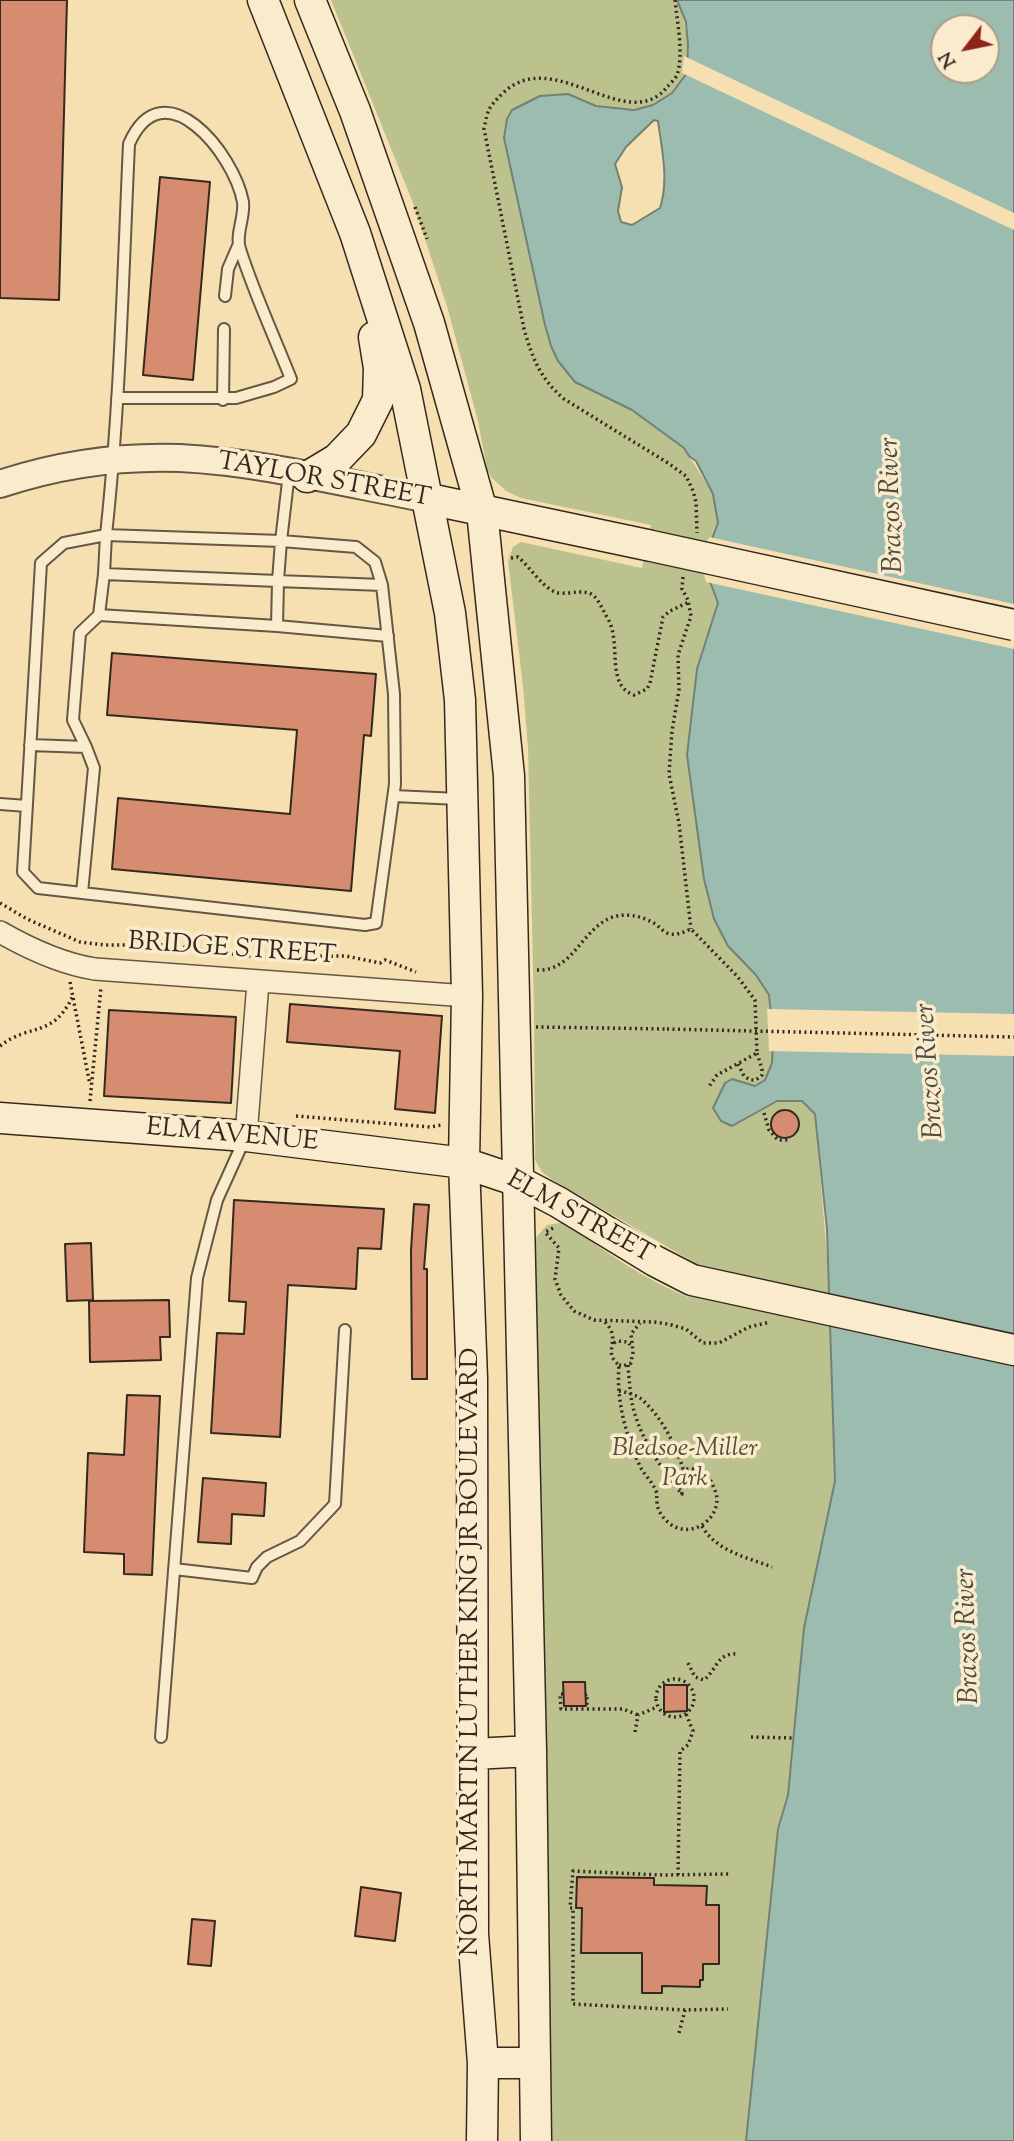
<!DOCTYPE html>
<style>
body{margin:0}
#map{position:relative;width:1014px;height:2141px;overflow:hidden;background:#f6e0b1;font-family:"Sorts Mill Goudy",serif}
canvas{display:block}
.north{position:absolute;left:930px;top:14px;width:70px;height:70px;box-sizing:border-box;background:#f9ebcc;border:2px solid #ab9d87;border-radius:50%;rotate:238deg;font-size:19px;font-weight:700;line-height:28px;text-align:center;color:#35291f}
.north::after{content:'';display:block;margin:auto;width:24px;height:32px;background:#8f2418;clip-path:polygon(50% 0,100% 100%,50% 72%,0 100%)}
</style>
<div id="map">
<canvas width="1014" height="2141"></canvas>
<div class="north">N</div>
</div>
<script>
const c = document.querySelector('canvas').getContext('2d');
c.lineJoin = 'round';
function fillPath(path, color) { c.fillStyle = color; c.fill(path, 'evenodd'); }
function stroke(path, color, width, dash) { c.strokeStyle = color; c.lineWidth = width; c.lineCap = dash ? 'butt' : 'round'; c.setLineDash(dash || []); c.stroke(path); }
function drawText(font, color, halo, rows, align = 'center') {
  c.font = font + ' "Sorts Mill Goudy",serif'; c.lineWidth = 7; c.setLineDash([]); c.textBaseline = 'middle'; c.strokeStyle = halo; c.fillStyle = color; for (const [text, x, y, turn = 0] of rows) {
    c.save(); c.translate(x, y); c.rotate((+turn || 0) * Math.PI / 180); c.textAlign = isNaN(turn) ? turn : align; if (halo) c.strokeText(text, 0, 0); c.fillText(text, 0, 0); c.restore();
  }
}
fillPath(new Path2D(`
 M331,0H677C685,20 689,36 687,58C687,62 688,69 686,74C672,109 630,113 598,106C588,104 578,98 568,94L504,138L545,324L558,361L575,382L632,410L684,448L713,494L718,523L703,563L718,602L697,669L687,755L704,879L714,919L728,945L756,975L769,995L772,1063L765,1080L755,1086L732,1126L777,1101H802L815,1114L828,1268L835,1481L804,1628L788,1795L778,1829L746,2141H545L533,1241L547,1225L566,1222C601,1250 646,1280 688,1297L695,1263L551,1179L542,1172L535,1160L534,1012L528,748L523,686L508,561L513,547L521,542L642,568L651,525L521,498L506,491L492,478L487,469L478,421L447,306L413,203Z`), '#bbc28d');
const water = new Path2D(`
 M677,0H1014V2141H746L778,1829L788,1795L804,1628L835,1481L827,1229L815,1114L802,1101H777L732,1126L721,1121L713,1108L725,1083L732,1079L755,1086L765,1080L772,1063L773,1036L769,995L756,975L728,946L714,919L704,879L687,755L697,669L718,603L703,563L718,523L713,494L696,461L689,456L684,448L632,410L575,382L558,361L551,346L545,325L504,138L507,119L512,110L540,96L568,94L596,106L634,110L653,105L672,93L687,73L688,45L686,22ZM944,28H986V70H944ZM654,120L658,121C662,150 669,180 660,208L632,225L621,222L618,211L622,187L615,164L626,147Z`);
fillPath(water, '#9dbcb0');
stroke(water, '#738176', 2);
fillPath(new Path2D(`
 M684,56L1014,213V230L682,73Z
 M709,537L1014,604V649L706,582L700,562Z
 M767,1009L1014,1014V1056L769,1051Z`), '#f6e0b1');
const building = new Path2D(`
 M0,0H67L59,300L0,298Z
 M160,177L210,182L193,380L143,375Z
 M112,653L376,674L371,736L364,735L351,891L112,869L118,798L290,814L297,730L107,715Z
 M290,1004L442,1016L435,1113L395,1109L400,1051L287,1042Z
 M109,1010L236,1017L231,1103L104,1096Z
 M771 1124a14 14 0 1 1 28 0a14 14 0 1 1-28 0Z
 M234,1200L384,1209L381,1249L358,1248L356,1289L288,1285L280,1437L211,1433L217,1333L244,1334L246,1302L229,1301Z
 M414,1204L429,1205L424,1269H427V1379H412L411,1250Z
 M91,1243L93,1300L67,1301L65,1244Z
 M169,1300L170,1337H160L161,1360L90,1362L89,1301Z
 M127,1395L160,1396L152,1575L124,1574V1554L84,1552L88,1453L124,1455Z
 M203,1478L266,1483L264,1516L232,1514L231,1544L198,1542Z
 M563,1682H585L586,1706H564Z
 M664,1685H687V1711L664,1712Z
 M577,1877L654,1878V1885L707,1886L706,1905H719V1964H703V1980H700V1987L662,1986V1993H642V1953H581L582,1908H576Z
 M361,1887L401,1893L395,1941L355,1936Z
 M192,1919L215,1921L211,1966L188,1964Z`);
fillPath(building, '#d58c71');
stroke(building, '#35291f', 2);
const service = new Path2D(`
 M225,296L228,269L238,246
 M117,398H236L274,387L291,379C274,336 254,293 240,249C235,235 245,217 243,202C234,153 163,66 129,144C123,275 120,406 106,535L64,543L41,563L23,872L38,888L365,925L376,923L395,784L394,694L382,585L375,562L356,547L281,541L289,473
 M223,400L224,329
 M382,585L278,581L277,626L388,636
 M99,615L277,626
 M30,745L86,747L94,768L82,893
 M86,747L73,720L80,633L99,615L104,574L106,535L281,541L278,581L104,574
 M394,796L459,799
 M0,804L27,806
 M174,1569L252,1578L257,1567L267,1557L300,1541L335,1504L345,1330
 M161,1737L197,1278L217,1200L245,1138`);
const minor = new Path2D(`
 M0,932C28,948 62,964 95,969L467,996
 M246,1136L258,982`);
const tertiary = new Path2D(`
 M0,484C57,465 120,456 180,458C262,462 348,484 429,499`);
const secondary = new Path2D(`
 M263,0L355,233L405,389L450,613L460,700L467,996L464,1163L472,1379L473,1934L483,2063L482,2141
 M310,0L355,111L429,323L482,511L509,776L531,1751L536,2141
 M307,477L337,459L361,434L378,400L379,368L374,337
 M429,499L647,545
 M0,1118L246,1136L464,1163L518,1181L558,1202L655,1261L692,1280L1014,1350
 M473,1754L531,1751
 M483,2063H534`);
stroke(service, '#655744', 14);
stroke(minor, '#655744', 24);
stroke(tertiary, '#655744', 30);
stroke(secondary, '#35291f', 33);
stroke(new Path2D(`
 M675,0C677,21 684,55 677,75C675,79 670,84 667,87C627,137 554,44 503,93C488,108 488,109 484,129L524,329C533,360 540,378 564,399L668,463L686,476L693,491L696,502L697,533
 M415,207L427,239
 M511,558L518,557C529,566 541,585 553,591C557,594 564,593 569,593C596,589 595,596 608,619C622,644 605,685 634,695L647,689L650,683L663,617L670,611L689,602
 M683,577L682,589L688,600L691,616L678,655L679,690L672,731L669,774L679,823L691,929
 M0,903L27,919L80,942L105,945H165L258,957L346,956L380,963L385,960L416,972
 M537,970C572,972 581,931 610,918C626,912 643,916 657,925C661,929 665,933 670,934C678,935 684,932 691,929L737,976L755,1000L757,1053L717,1075L708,1088
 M70,982L90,1085
 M536,1027L667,1029
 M0,1046C31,1022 52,1039 73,996
 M738,1064L744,1076L750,1080H756L762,1075V1069L757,1053
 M90,1101L101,987
 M764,1113L769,1130L778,1140H788L787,1137
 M296,1116L430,1127L442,1125
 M553,1228L545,1232L559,1248L555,1279L561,1295L574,1311L594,1320L654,1322L668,1324L686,1329L703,1343H719L749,1327L770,1322
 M605,1322C623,1341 601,1351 619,1365C616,1399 625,1433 639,1464C643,1474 652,1481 656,1491C658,1496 656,1496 657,1501C657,1511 663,1518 670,1524C689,1538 716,1523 717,1500C717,1493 713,1486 710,1479L693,1469H683
 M614,1343L617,1341L628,1342L630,1345
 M619,1365L623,1366L631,1363L633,1352L631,1334L640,1323
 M628,1365C629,1378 630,1391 632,1403C639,1436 661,1469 682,1494L677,1473L683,1469
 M619,1391C626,1392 634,1394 640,1398C660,1414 676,1445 683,1469
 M702,1526C716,1551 746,1557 772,1567
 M688,1663L695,1677L704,1680C718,1668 717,1652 739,1654
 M656 1698a19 19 0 1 1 38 0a19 19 0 1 1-38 0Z
 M563,1694H560L561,1709H623L638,1715
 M585,1695L587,1694V1708
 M635,1732L638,1715L657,1707
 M751,1737L793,1738
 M678,1875L680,1751L688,1745L693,1731L686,1714
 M685,2010L573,2004V1908H570L573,1871L663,1875L731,1874
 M679,2033L685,2010L728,2009`), '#35291f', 3.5, [2, 3.5]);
stroke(service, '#f9ebcc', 10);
stroke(minor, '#f9ebcc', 21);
stroke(tertiary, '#f9ebcc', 26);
stroke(secondary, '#f9ebcc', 30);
const secondaryBridge = new Path2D(`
 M647,545L1014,625`);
stroke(secondaryBridge, '#35291f', 33, []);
stroke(new Path2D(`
 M667,1029L1014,1037`), '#35291f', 3.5, [2, 3.5]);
stroke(secondaryBridge, '#f9ebcc', 30);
drawText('26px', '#35291f', '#f9ebcc', [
 ["TAYLOR STREET",324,482,10],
 ["BRIDGE STREET",232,951,4],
 ["ELM AVENUE",232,1137,5],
 ["ELM STREET",579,1219,29],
 ["NORTH MARTIN LUTHER KING JR BOULEVARD",473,1652,-90]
]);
drawText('italic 26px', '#564f3a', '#f9ebcc', [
 ["Bledsoe-Miller",685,1451],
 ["Park",685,1481]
]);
drawText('italic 28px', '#4f4e43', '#f9ebcc', [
 ["Brazos River",894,505,-92],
 ["Brazos River",932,1071,-94],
 ["Brazos River",970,1636,-92]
]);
</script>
